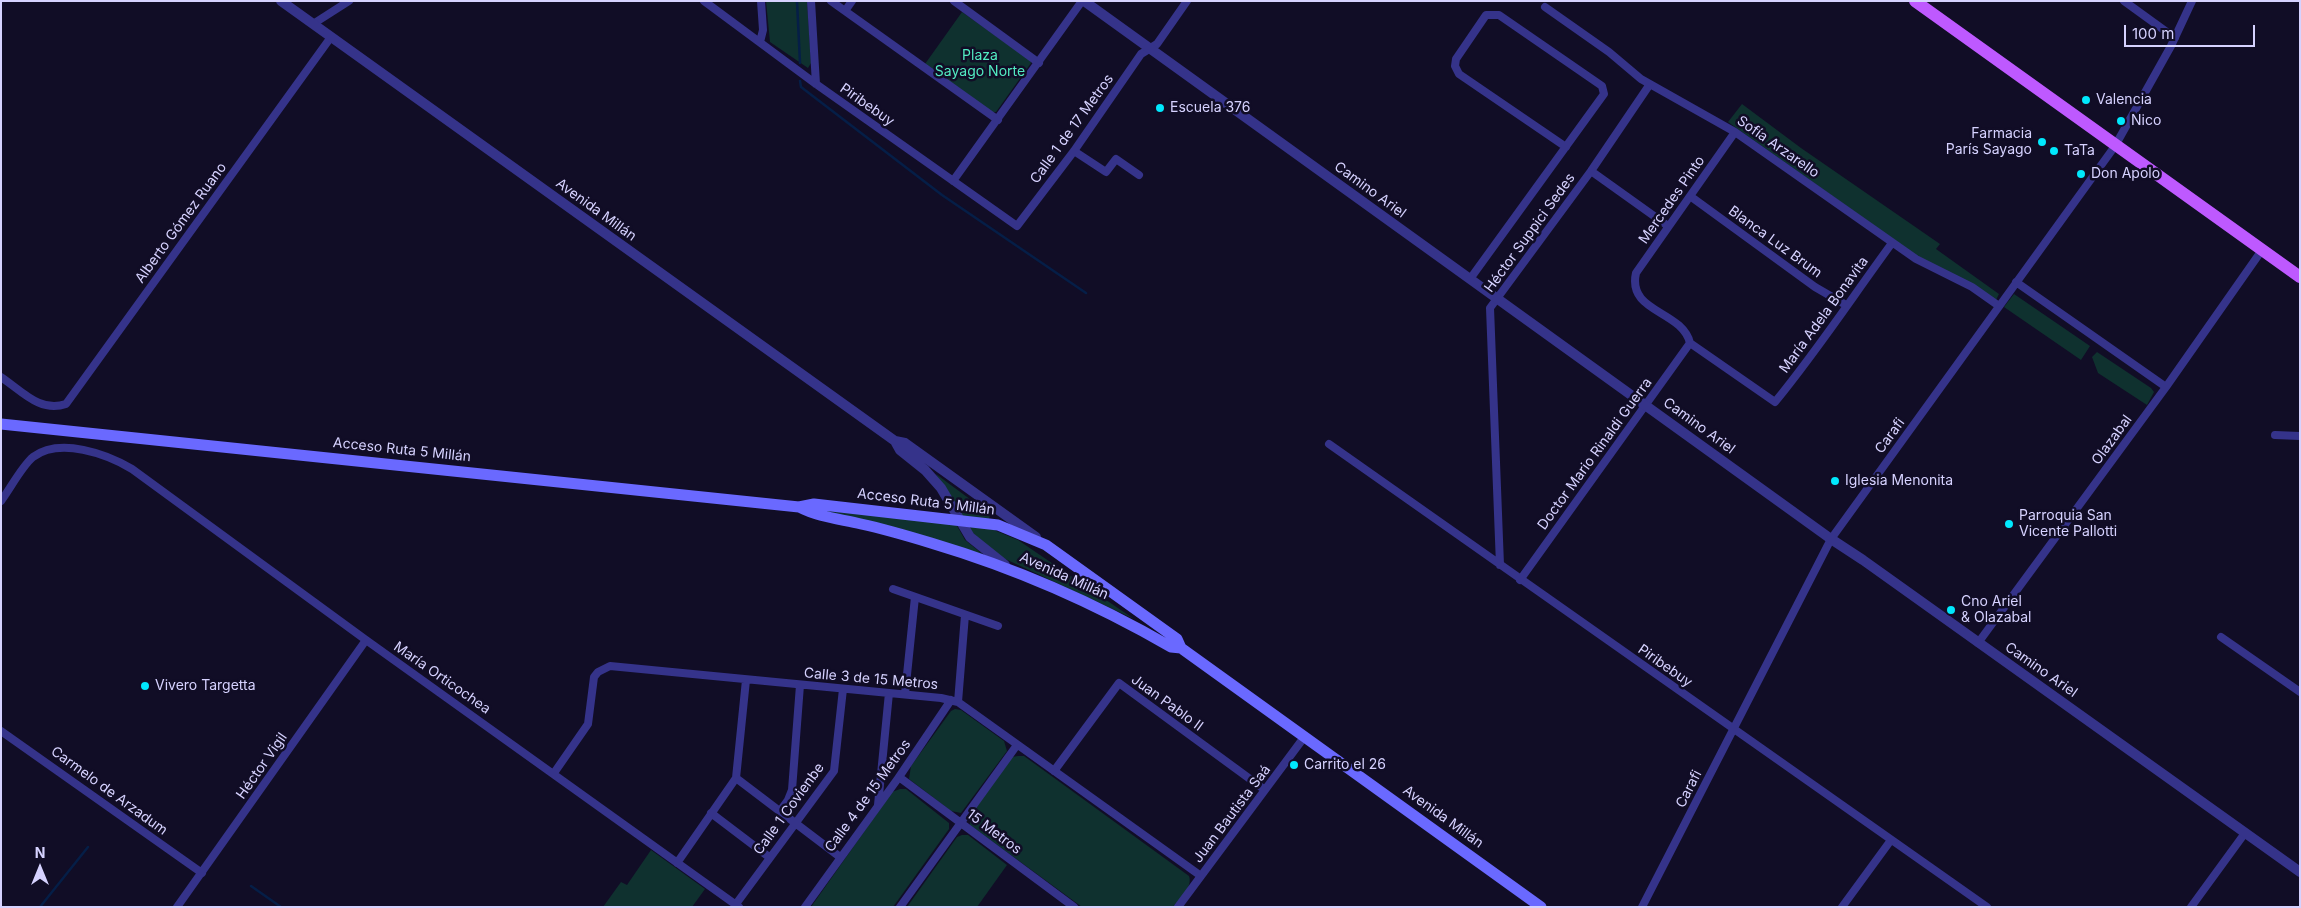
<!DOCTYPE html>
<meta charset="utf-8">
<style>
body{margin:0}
#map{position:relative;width:2301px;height:908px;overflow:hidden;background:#110d26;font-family:Inter,sans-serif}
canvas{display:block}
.frame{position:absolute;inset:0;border:2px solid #d6d2ff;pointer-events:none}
.north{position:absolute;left:15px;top:843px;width:50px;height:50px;-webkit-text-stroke:4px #110d26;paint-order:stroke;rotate:0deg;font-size:14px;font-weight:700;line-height:20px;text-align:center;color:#d6d2ff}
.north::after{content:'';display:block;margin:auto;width:18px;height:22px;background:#d6d2ff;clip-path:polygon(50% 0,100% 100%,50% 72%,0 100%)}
.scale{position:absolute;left:2124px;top:25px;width:131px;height:22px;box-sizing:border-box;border:2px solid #d6d2ff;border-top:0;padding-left:6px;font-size:15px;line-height:18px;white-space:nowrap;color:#d6d2ff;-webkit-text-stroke:4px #110d26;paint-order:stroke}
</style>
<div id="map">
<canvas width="2301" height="908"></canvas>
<div class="frame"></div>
<div class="north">N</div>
<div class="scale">100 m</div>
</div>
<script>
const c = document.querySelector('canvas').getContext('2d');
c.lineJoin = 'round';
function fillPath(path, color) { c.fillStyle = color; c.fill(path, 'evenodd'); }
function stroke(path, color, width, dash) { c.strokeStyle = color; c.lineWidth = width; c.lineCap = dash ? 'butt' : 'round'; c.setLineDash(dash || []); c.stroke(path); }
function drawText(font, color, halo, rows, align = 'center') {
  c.font = font + ' Inter,sans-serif'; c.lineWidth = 5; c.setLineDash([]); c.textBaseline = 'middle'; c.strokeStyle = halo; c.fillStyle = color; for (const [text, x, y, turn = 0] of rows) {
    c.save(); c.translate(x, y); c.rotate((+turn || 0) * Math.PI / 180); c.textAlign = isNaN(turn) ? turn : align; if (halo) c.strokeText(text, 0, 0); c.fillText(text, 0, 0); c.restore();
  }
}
fillPath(new Path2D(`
 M766,1H807L811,63L808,68L770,42Z
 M962,12L1030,60L1031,63L996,112H992L925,64Z
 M1742,104L1801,148L1940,244L1936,249L1999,294L1996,300L1924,261L1728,122Z
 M2014,294L2090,346L2081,360L2004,307Z
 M2097,352L2151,388L2154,392L2147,405L2098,373L2092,357Z
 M936,474L990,514L989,519L960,516Z
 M821,510L956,524L965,540L986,557Z
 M966,525L994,530L1018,540L1134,619L1001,557L986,548Z
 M955,709L961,710L1004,741L1007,751L961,813L951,811L909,779L911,766L951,711Z
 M1018,756H1024L1189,876C1193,887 1180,898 1173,907H1082L970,825V816L1012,757Z
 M900,789H906L949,823V829L893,907H811L892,792Z
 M962,835H968L1007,865L977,907H907L957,837Z
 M651,850L705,889L692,907H603L621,882L627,885Z`), '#0f312f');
stroke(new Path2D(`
 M797,1L800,63
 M800,81L801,87L942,195L1086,293
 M251,886L281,907
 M40,907L88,847`), '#051e47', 2.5);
stroke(new Path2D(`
 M704,1L816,84L1017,226L1074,151L1141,54L1157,44L1187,1
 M811,1L816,84
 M831,1L998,120
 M954,1L1039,63
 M2124,1L2175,38
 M1545,7L1609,52L1641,79L1735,132L1916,259L1972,287L1999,306
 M845,11L852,1
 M313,24L349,1
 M760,42L763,30L761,1
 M1735,132L1636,273C1627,313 1682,310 1690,343L1775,402C1817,351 1853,296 1892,243
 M1074,151L1106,172L1116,159L1139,175
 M1591,171L1668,226
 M953,181L1082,1
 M1690,196L1815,287L1846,305
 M1470,279L1604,94L1602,86L1499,15H1486L1456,59L1455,66L1459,74L1566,147
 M2016,282L2166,387
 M1,377C22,391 40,413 66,404L331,37
 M2275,435L2300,436
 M1329,444L1987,907
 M1,501C10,489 22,466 33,457C60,437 107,454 132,469L366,640L739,907
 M1500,565L1490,308L1591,171L1650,84
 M1520,580L1690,343
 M893,589L998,626
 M2221,637L2300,692
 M1978,643L2166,387L2262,250
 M905,694L915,597
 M958,702L965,615
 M1,731L202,873
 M1054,771L1119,683L1265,790
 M554,773L588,724L594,677L598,672L610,666L941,698L958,702L1201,876
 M899,777L1074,907
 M736,778L840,857
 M878,805L889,693
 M780,811L788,800L792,790L800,685
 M711,813L769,857
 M677,863L736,778L746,680
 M736,904L834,771L843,689
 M177,907L366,640
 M805,907L899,777L951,700
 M900,907L1017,745
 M1178,907L1305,736
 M1642,907L1831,539L2115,146L2171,46L2192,1
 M1842,907L1891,840
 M2191,907L2245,833`), '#35338a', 8);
stroke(new Path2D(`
 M281,1L895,441L900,450L925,470L941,488L970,537L1005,565
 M1084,1L1831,539L1863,560L2300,872
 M895,441L905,443L1036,537`), '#35338a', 10);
stroke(new Path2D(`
 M1,424L799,507L814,504L998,525L1046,545L1177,639L1181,648
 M799,507C818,517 840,519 861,524C884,529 908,536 931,543C1015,568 1095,603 1171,647L1181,648L1541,907`), '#6a69ff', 11);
stroke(new Path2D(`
 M1915,1L2300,277`), '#be59ff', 12);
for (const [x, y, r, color] of [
 [2086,100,5,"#00e8fd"],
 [1160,108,5,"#00e8fd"],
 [2121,121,5,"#00e8fd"],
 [2042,142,5,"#00e8fd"],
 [2054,151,5,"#00e8fd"],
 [2081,174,5,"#00e8fd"],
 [1835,481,5,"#00e8fd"],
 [2009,524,5,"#00e8fd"],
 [1951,610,5,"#00e8fd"],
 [145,686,5,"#00e8fd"],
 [1294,765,5,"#00e8fd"]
]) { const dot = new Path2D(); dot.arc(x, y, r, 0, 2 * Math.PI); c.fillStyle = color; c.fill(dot); stroke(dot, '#110d26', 2); }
drawText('14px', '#52ebc2', '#110d26', [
 ["Plaza",980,56],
 ["Sayago Norte",980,72]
]);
drawText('14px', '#d6d2ff', '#110d26', [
 ["Valencia",2096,100],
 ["Escuela 376",1170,108],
 ["Nico",2131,121],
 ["Farmacia",2032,134,"right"],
 ["París Sayago",2032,150,"right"],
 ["TaTa",2064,151],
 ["Don Apolo",2091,174],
 ["Iglesia Menonita",1845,481],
 ["Parroquia San",2019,516],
 ["Vicente Pallotti",2019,532],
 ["Cno Ariel",1961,602],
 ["& Olazabal",1961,618],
 ["Vivero Targetta",155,686],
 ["Carrito el 26",1304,765]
], 'left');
drawText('14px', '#d6d2ff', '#110d26', [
 ["Piribebuy",867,105,35],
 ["Calle 1 de 17 Metros",1072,129,-54],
 ["Sofía Arzarello",1778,147,35],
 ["Camino Ariel",1370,190,36],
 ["Mercedes Pinto",1672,200,-55],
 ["Avenida Millán",596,210,36],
 ["Alberto Gómez Ruano",181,223,-54],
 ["Héctor Suppici Sedes",1530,233,-54],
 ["Blanca Luz Brum",1775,242,36],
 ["María Adela Bonavita",1824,315,-54],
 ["Camino Ariel",1699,426,36],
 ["Carafi",1890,436,-54],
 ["Olazabal",2112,440,-54],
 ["Acceso Ruta 5 Millán",402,450,6],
 ["Doctor Mario Rinaldi Guerra",1595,454,-54],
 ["Acceso Ruta 5 Millán",926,502,7],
 ["Avenida Millán",1064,576,24],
 ["Piribebuy",1665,666,35],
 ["Camino Ariel",2041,670,35],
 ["María Orticochea",442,678,35],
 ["Calle 3 de 15 Metros",871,679,5],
 ["Juan Pablo II",1167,703,36],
 ["Héctor Vigil",262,766,-55],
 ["Carafi",1689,789,-63],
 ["Carmelo de Arzadum",109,791,36],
 ["Calle 4 de 15 Metros",868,796,-54],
 ["Calle 1 Covienbe",789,809,-54],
 ["Juan Bautista Saá",1232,814,-53],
 ["Avenida Millán",1443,817,36],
 ["15 Metros",994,832,37]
]);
</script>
